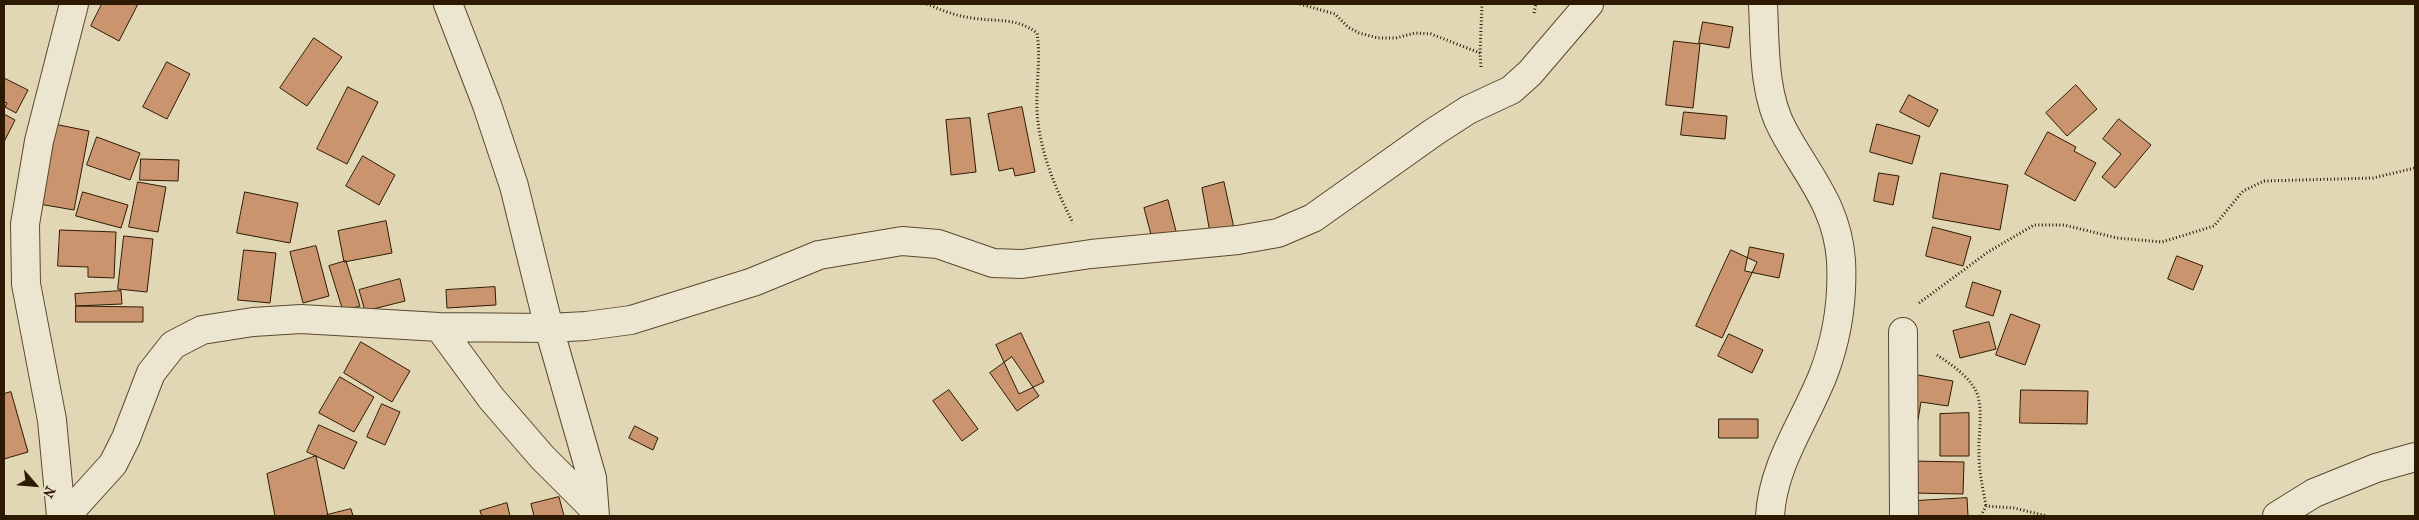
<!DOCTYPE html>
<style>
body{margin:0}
#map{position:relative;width:2419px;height:520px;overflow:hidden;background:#e1d7b5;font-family:"IM FELL French Canon",serif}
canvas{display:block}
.frame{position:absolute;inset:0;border:5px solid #2e1a02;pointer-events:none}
.north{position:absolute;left:10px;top:460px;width:50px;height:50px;-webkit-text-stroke:4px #ece5cf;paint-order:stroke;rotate:117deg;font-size:14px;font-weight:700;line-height:20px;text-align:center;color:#2e1a02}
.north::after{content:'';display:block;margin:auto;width:18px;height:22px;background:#2e1a02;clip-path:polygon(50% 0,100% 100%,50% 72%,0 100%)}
</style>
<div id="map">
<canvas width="2419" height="520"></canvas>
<div class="frame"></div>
<div class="north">N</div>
</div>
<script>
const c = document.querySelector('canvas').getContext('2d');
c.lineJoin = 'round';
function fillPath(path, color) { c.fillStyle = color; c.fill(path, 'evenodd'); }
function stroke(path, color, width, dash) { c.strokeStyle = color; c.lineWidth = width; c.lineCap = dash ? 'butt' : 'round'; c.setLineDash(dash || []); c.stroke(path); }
const building = new Path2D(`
 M102,4H138L119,41L91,26Z
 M1703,22L1733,27L1729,48L1699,43Z
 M314,38L342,57L307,106L280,88Z
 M1674,41L1700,44L1693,108L1666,105Z
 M167,62L190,74L167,119L143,107Z
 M4,78L28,90L16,113L5,107L7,103L4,102Z
 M2076,85L2097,109L2067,136L2046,113Z
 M348,87L378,102L347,164L317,149Z
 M1909,95L1938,110L1929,127L1900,112Z
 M1022,107L1035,172L1015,176L1013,168L999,171L988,114Z
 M1684,112L1727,116L1725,139L1681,135Z
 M4,114L15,120L4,142Z
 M970,118L976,172L951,175L946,120Z
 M2119,119L2151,145L2115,188L2102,177L2121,154L2103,139Z
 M54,124L89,131L74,210L39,204Z
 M1877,124L1920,136L1912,164L1870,152Z
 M2048,132L2076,147L2074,151L2096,163L2075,201L2025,174Z
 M97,137L140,153L130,180L87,165Z
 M363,156L395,175L379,205L346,186Z
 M141,159L179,160L178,181L140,180Z
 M1879,173L1899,176L1893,205L1874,201Z
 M1941,173L2008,185L2000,230L1933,218Z
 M138,182L166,187L158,232L129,227Z
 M1224,182L1234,228L1210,233L1202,188Z
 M83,192L128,205L121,228L76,216Z
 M245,192L298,203L290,243L237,233Z
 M1168,200L1177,235L1153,242L1144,208Z
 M386,221L392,253L344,262L338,231Z
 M1933,227L1971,237L1963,266L1926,256Z
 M60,230L116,232L114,278L88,277V267L58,266Z
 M124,236L153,239L147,292L118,289Z
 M316,246L329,296L303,303L290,252Z
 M1750,247L1784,254L1779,278L1745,271Z
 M244,250L276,253L270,303L238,300Z
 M1731,250L1757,262L1722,338L1696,326Z
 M2177,256L2203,266L2193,290L2168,279Z
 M346,261L360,306L343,311L329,266Z
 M400,279L405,301L365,311L359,290Z
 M1973,282L2001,291L1993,316L1966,307Z
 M495,287L496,305L447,308L446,290Z
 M121,291L122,304L76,306L75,294Z
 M76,306L143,307V322H76Z
 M2011,314L2040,325L2025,365L1996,355Z
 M1989,322L1996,349L1960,358L1953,331Z
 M1021,333L1044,382L1019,394L996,345Z
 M1729,334L1763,350L1752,373L1718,356Z
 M361,342L410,371L392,402L344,373Z
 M1012,357L1039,396L1017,411L990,373Z
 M1918,375L1953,381L1948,406L1921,402L1918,420L1910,419Z
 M340,377L374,397L354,432L319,413Z
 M949,390L978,429L962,441L933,401Z
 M2021,390L2088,391L2087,424L2020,423Z
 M11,392L28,452L4,459V394Z
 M382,404L400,412L385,445L367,437Z
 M1969,413V456H1940V414Z
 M1719,419H1758V438H1719Z
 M319,425L357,442L344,469L307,452Z
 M635,426L658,438L653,450L629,438Z
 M316,456L328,516H275L267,474Z
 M1912,461L1964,462L1963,494L1912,493Z
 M559,497L564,516H534L531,504Z
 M1967,498L1968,516H1916V501Z
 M507,503L510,516H482L480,511Z
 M351,509L353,516H327V515Z`);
fillPath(building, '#ca946e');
stroke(building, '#2e1a02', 1);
const street = new Path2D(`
 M448,4L487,105L514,186L549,328L592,478L595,516
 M1763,4C1765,44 1763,94 1783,130C1807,175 1837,205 1841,260C1843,299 1837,339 1823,375C1804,423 1773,464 1770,516
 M439,327L491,398L542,457L594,509
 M1903,332L1904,516
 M61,516L52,420L26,284L25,224L39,141L74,4
 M66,516L113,464L126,438L151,373L173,345L202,330L253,322L301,319L439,327L549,328L586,326L631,320L753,282L819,255L902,241L938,244L993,263L1022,264L1091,254L1238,240L1278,233L1313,218L1434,132L1468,110L1511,90L1530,73L1589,4
 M2277,516L2314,493L2376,468L2415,457`);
stroke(street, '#5b492f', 30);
stroke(new Path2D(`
 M927,4C941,10 956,16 972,18C997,22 1016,17 1037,33C1041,57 1036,84 1037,110C1039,150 1055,188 1073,223
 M1300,4L1335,14L1348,27L1359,33L1378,38H1396L1415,33L1431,34L1480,53
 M1534,13L1536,4
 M1481,67L1480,53L1482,4
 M1919,303L1988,252L2034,225H2064L2117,238L2162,242L2214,226L2243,191L2264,181L2373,178L2415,168
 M1937,355C1952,365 1972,378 1978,396C1983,415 1978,436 1979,455C1979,472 1983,489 1986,506
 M1981,516L1986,506L2014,508L2047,516`), '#2e1a02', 3, [1, 2.5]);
stroke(street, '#ece5cf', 28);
</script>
